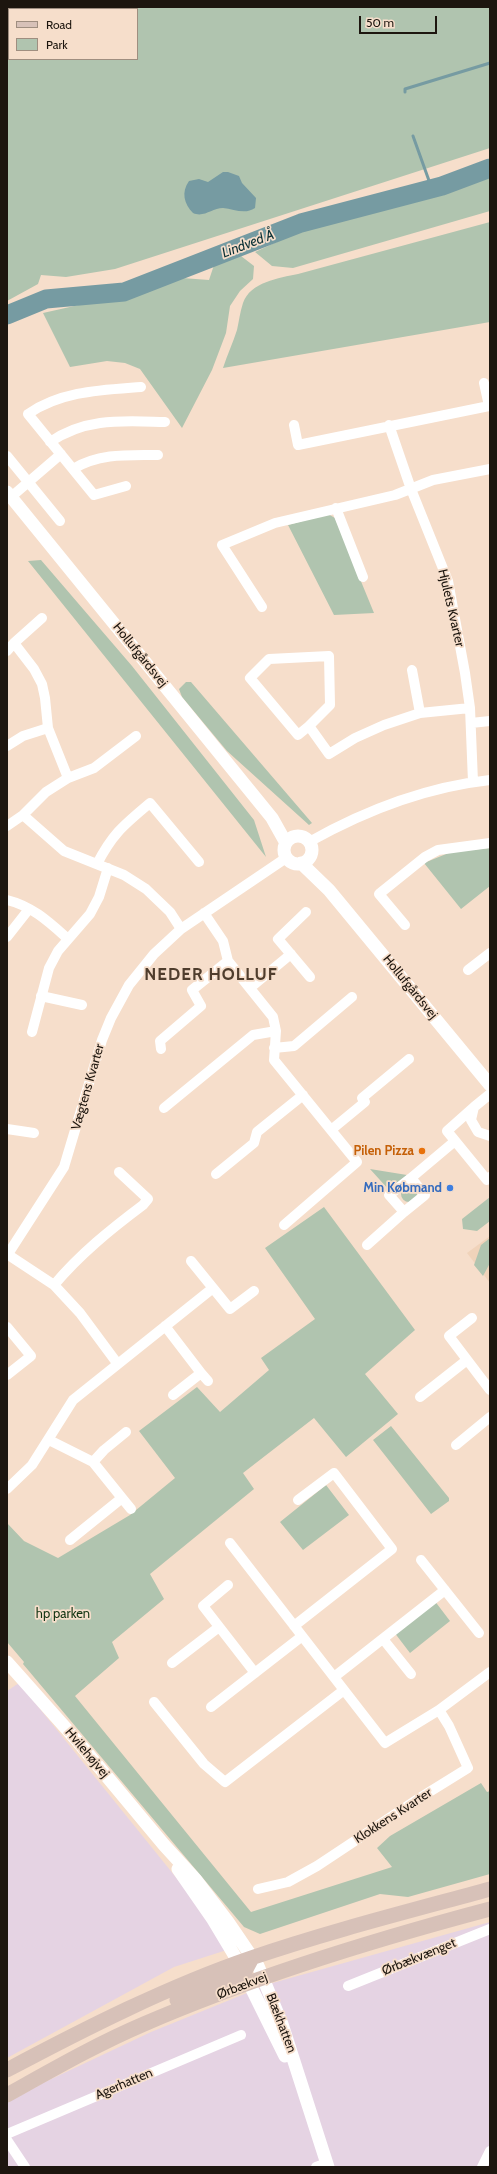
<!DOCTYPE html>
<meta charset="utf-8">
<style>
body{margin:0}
#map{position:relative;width:497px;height:2174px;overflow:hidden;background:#f6decb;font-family:Cabin,sans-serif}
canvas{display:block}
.frame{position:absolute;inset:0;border:8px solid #1d160f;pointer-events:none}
.legend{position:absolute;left:8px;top:8px;width:130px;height:52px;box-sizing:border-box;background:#f6decb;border:1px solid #9f8e80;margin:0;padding:5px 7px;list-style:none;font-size:12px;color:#1d160f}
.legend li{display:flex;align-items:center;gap:8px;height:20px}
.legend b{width:20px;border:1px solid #9f8e80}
.scale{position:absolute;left:359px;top:16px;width:78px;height:18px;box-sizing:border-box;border:2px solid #1d160f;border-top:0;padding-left:5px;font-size:12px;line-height:14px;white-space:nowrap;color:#1d160f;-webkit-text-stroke:3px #f6decb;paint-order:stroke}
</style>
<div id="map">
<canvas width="497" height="2174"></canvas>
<div class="frame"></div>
<ul class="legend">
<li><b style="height:5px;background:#d7c1b8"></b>Road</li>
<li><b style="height:11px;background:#b0c4af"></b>Park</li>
</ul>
<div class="scale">50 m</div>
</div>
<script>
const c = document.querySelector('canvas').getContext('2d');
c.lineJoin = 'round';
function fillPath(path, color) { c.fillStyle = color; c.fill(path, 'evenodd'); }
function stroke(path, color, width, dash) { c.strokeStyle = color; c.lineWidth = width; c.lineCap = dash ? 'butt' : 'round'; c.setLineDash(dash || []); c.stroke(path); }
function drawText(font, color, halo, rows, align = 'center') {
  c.font = font + ' Cabin,sans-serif'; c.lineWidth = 3.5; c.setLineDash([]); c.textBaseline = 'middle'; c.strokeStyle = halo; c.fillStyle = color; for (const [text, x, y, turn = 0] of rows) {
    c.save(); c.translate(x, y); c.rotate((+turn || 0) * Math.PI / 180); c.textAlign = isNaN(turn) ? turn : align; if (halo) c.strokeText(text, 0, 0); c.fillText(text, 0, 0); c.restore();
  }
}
fillPath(new Path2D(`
 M19,1683L233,1948L174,1967L7,2058V1691Z
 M490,1922V2167H7V2103L45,2082L151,2032L269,1984Z`), '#e5d3e3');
fillPath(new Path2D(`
 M490,1236V1283L467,1253Z`), '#f0d3ba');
fillPath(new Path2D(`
 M7,7H490V148L115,269L66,277L41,275L38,284L7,301ZM9,9H137V59H9Z
 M490,173V211L293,268L272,266L255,252L318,223L456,186Z
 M490,222V322L223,368C227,355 233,343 237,330C239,321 240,312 243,303C250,282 279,278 298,274Z
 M241,256L254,266L253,279L240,291L230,306L226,333L212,370L182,428L140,369L125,363L107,361L70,367L43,313L141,291L182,278L209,280L214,265Z
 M328,514L335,518L374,613L334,615L288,525Z
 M41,560L132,666L254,820L266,857L28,561Z
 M186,682H191L312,823L309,825L227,751L182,697L179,689Z
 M490,848V886L461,909L424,863L451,852Z
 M370,1169L407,1175L389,1190Z
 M401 1194a8 8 0 1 1 16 0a8 8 0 1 1-16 0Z
 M490,1197V1221L477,1231L463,1229L462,1219Z
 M324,1207L415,1330L365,1374L398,1414L346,1457L314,1418L243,1473L254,1489L150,1574L164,1599L112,1642L119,1658L75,1696L251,1912L392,1867L377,1848L390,1836L481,1783L487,1792L490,1791V1874L408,1897L380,1894L260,1934L244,1927L23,1664L24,1662L7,1642V1523L24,1541L58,1558L130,1515L175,1478L139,1431L197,1387L220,1412L269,1370L261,1358L315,1319L265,1248Z
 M490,1238V1263L483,1276L474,1265L481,1245Z
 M391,1426L449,1498V1501L431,1514L373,1440Z
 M326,1485L349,1515L303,1550L280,1522Z
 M434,1600L450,1621L410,1653L394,1632Z`), '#b0c4af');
fillPath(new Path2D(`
 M223,172H228L239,176L242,183L256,198L255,208C245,215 234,209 223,208C212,208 204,218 193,213C184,204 181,192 189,181L199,179L208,182Z`), '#769ba2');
stroke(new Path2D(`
 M405,92V89L490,63
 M413,136L432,189`), '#769ba2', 3);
stroke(new Path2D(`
 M7,315L46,299L124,292L301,223L442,186L490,168`), '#769ba2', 19);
stroke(new Path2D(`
 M294,425L298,445L489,406L484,383
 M389,425L411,489L448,581L465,673L470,708L473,782
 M50,442C86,417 124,421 165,422
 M7,456L60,521
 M73,469C99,453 128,455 158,455
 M126,486L94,495L28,414C61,391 102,390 141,387
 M11,497L61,454
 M336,508L363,577
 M262,607L222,545L275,523L395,495L433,480L490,469
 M14,643L34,669L42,684L45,698L48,728L68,778
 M7,651L14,643L42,618
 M412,670L420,713
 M471,723L490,721
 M309,726L330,705L329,656L269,659L250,678L298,735L309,726L329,754L355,738L384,725L420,713L470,708
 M7,746L23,736L48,728
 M23,815L64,851L124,875L146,889L170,912L181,929
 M7,826L23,815L46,792L68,778L94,768L136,736
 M309,842C366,810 426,787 490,780
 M97,864C113,833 124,825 150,803L199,862
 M7,900C32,906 49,922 68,939
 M306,912L278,939L310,977
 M204,913L223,941L228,961L273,1017L276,1031L274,1060L357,1162L284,1225
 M405,925L379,894L425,857L438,850L490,843
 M7,937L29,909
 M468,970L490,953
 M250,988L291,954
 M41,996L82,1005
 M32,1032L49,968L58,951L90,914L99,897L108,868
 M274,1048L294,1046L352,997
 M161,1049L160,1041L201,1006L192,990L228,961
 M490,1094L474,1107L471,1120L478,1132L490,1136
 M474,1107L447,1131L487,1180L490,1177
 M164,1108L253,1035L276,1031
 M7,1129L34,1133
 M331,1130L365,1102L362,1098L409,1059
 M216,1174L254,1143L257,1132L303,1095
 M411,1178L455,1141
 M367,1245L404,1212L389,1195L411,1178L425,1195L404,1212
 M7,1254L54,1285L80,1313L117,1363
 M8,1254L64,1167L102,1040L111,1018L129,985L154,954L181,929L286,858
 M191,1261L230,1309L254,1291
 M54,1285C80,1254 111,1229 143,1205L148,1199L119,1172
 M472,1318L449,1336L490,1390
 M165,1326L201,1373L173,1395
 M7,1327L31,1356L7,1375
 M201,1373L208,1381
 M420,1397L467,1360
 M49,1440L93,1462L122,1498L70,1540
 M456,1445L490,1417
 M93,1462L104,1450L126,1432
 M7,1489L32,1465L73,1400L213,1288
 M122,1498L131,1509
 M230,1543L385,1743L439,1710L490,1672
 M421,1560L479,1633
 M228,1585L203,1606L255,1673
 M294,1626L392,1549L334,1473L298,1500
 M383,1639L411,1674
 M172,1663L219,1627
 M334,1677L445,1590
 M154,1702L204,1764L225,1782L344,1690
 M211,1707L301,1637
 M258,1889L288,1882L317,1866L418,1799L468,1768L449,1726L439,1710
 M348,1986L490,1929
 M7,2134L241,2035
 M7,2140L25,2167
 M316,2167L327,2163
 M482,2167L490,2151`), '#fff', 10);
stroke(new Path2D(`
 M7,492L272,818L286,843
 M284 850a14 14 0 1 1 28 0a14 14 0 1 1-28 0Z
 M301,863L329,890L490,1085
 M7,1662L79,1743L164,1845L196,1880L228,1922L258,1966L282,2024L328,2167
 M178,1869L212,1918L239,1963L285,2056`), '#fff', 13);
stroke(new Path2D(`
 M177,2000L244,1973L252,1958
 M7,2070C84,2029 169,1986 251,1958C330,1931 410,1911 490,1889
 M7,2095C52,2070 97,2044 144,2024C255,1976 373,1940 490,1909`), '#d7c1b8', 15);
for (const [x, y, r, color] of [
 [422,1151,4,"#e8710a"],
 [450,1188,4,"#3f7fe0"]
]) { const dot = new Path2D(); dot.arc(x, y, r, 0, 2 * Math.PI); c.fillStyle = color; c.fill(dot); stroke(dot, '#f6decb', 1.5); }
drawText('13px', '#1d160f', '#f6decb', [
 ["Hjulets Kvarter",451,608,77],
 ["Hollufgårdsvej",140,655,51],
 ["Hollufgårdsvej",410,987,51],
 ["Vægtens Kvarter",88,1087,-74],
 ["Hvilehøjvej",87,1753,50],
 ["Klokkens Kvarter",393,1816,-33],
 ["Ørbækvænget",419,1957,-22],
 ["Ørbækvej",242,1986,-21],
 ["Blækhatten",281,2023,69],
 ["Agerhatten",124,2084,-23]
]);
drawText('bold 13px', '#c56008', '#f6decb', [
 ["Pilen Pizza",414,1151]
], 'right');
drawText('bold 13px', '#366cbe', '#f6decb', [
 ["Min Købmand",442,1188]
], 'right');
drawText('13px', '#123513', '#f6decb', [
 ["hp parken",63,1614]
]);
drawText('italic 14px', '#0a3036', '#f6decb', [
 ["Lindved Å",248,244,-21]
]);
c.letterSpacing = '1px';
drawText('bold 17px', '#4f3d2d', '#f6decb', [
 ["NEDER HOLLUF",211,975]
]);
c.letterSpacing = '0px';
</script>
